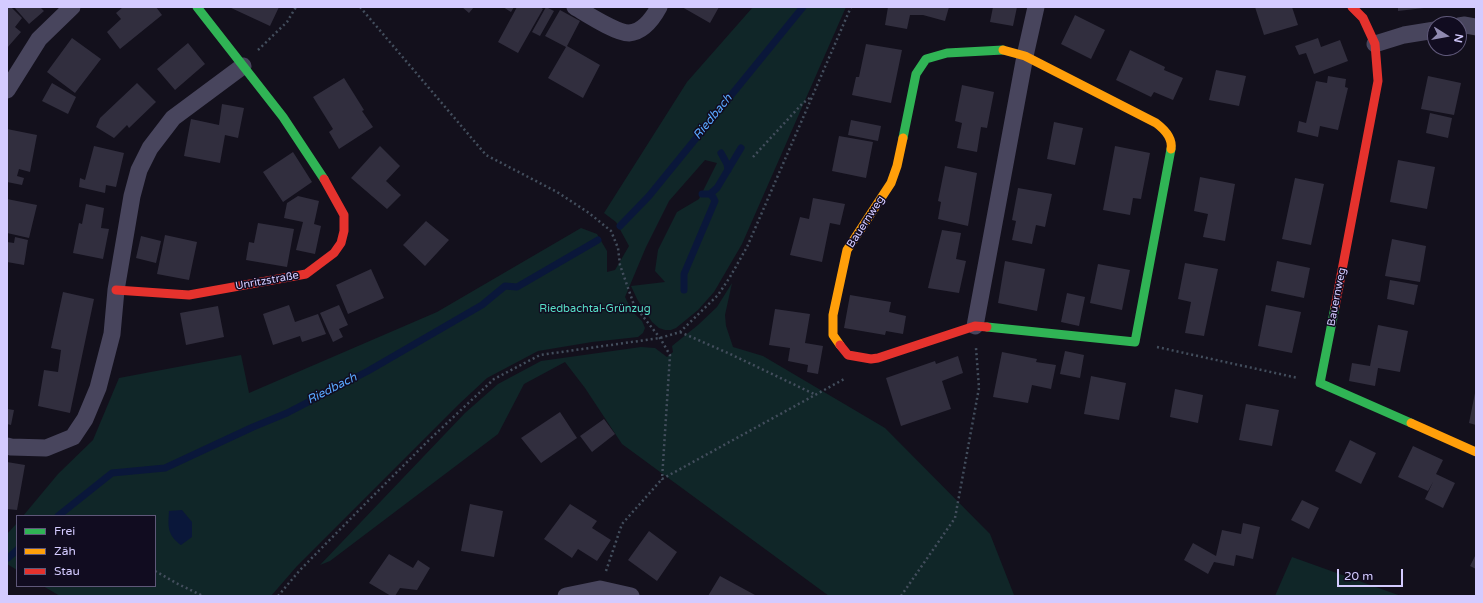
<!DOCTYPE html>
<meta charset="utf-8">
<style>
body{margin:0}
#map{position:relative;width:1483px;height:603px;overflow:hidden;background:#13101c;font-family:"Varela Round",sans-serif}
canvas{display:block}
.frame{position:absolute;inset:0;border:8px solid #d4cbff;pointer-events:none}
.legend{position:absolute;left:16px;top:515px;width:140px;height:72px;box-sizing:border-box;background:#110c20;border:1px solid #5f5879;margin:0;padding:5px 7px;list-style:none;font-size:12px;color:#d4cbff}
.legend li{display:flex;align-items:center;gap:8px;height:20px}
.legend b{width:20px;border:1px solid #5f5879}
.north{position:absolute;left:1427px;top:16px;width:40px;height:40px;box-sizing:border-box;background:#110c20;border:1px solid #5f5879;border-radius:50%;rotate:101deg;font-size:11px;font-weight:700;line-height:16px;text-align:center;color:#d4cbff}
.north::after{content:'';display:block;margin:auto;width:14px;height:18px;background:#908ab0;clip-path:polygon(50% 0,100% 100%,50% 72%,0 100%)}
.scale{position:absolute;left:1337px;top:569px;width:66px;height:18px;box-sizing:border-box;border:2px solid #d4cbff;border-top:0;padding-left:5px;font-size:12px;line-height:14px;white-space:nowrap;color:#d4cbff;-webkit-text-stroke:3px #110c20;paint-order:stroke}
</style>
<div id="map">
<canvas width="1483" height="603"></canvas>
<div class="frame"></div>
<ul class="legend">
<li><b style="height:5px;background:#30b455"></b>Frei</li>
<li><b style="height:5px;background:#ff9f0a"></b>Zäh</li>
<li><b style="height:5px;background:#e5322d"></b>Stau</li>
</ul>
<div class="north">N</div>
<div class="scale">20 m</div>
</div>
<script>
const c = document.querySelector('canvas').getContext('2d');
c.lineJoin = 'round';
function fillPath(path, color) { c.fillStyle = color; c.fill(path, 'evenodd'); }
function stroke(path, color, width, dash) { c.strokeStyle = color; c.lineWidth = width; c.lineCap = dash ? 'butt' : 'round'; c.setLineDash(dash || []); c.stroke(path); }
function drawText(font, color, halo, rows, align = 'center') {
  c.font = font + ' "Varela Round",sans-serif'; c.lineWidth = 3; c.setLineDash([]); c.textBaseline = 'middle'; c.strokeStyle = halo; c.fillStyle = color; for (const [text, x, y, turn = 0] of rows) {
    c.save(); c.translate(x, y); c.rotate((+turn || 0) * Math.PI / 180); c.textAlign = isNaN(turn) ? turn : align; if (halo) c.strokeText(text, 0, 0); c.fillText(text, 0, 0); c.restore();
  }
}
fillPath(new Path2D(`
 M753,7H846L742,244L714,292L698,310L676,328L671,330H665L659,328L652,322L637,299L631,286L665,282L655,271L658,250L677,212L699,199L717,163L705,160L669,201L646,247L625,297L632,311L642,321L645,328L643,333L638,337L592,342L538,351L487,378L458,405L297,566L271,596H60L43,586H155V516H23L58,474L93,440L119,378L241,355L249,393L437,312L581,228L597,234L607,251V272L615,270L629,246L616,222L604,213L687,82Z
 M732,283L725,315L726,326L733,347L763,356L885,428L990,534L1014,595L1016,596H829L622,444L585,388L565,362L524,384L498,434L330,561L320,565L465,413L498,384L541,361L641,347L655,348L667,357L673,352L672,346L698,325L717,307Z
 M17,523V570L7,564V534Z
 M1292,557L1401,596H1275Z`), '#102628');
fillPath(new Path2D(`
 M182,510L192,522V537L181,545C167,535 168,526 169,511Z`), '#0a173a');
stroke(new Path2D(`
 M721,153L727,164L728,170
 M702,194H710L717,188L741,148
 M620,226L649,196L803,7
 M684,290V274L715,201L713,197L710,194
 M58,516L112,473L165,468L253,427L287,413L368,371L482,305L505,286L517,287L598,240
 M8,558L17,550`), '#0a173a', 7);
fillPath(new Path2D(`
 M7,7H11L22,18L15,27L21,32L7,48Z
 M14,7H41V8L44,11L29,24Z
 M123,7H156L162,15L120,49L107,32L121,19L116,13Z
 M229,7H279L270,26Z
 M462,7H474L469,13Z
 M503,7H514L511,12Z
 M517,7H540L543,9L518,53L498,42Z
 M546,7L554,11L540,36L532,32Z
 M682,7H719L710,23Z
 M888,7H949L945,21L923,15H910L907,29L885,25Z
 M993,7H1017L1013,26L990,22Z
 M1255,7H1292L1298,25L1264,35Z
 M1398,7H1424V8L1398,11Z
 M560,10L580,21L567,46L600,65L583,98L548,78L566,47L545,36Z
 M1075,15L1105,30L1091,59L1061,44Z
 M72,38L101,59L75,93L47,72Z
 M1318,38L1321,47L1340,40L1348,61L1314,74L1306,53L1299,55L1295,46Z
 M188,43L205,64L175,90L157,69Z
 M866,44L902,50L891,103L852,95L856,77H859Z
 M1130,50L1165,67L1164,70L1183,78L1173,100L1154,92L1151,97L1116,80Z
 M1216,70L1246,76L1239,106L1209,100Z
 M1328,76L1346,79L1345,87L1348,88L1338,130L1320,126L1318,137L1297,132L1299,121L1306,123L1316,81L1327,83Z
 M1428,76L1461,83L1454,115L1421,109Z
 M344,78L364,110L362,111L373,127L339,149L329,132L333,129L313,97Z
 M52,83L76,97L68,114L42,101Z
 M137,83L156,102L129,128L127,125L114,138L96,127L100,118Z
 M962,85L994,92L987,128L981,127L977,152L957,148L962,123L955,121Z
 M222,104L244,108L238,138L225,135L220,163L184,156L191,119L219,125Z
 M1430,113L1452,118L1448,138L1426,133Z
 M851,120L881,126L878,141L848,135Z
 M1054,122L1083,128L1075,165L1047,159Z
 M7,129L37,135L30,172L19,169L17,176L24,178L22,185L7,182Z
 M839,136L873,142L866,178L832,171Z
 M94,146L124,153L116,187L106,185L105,193L79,187L80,178L85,180Z
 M380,146L400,166L386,181L401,195L387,209L351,178Z
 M1115,146L1150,153L1141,199L1133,198L1130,215L1103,210Z
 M293,152L312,182L283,202L263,172Z
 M1398,160L1435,167L1427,209L1390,202Z
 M945,166L977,173L968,226L938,219L941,202L938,201Z
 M1200,177L1235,184L1225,241L1203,237L1208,214L1194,211Z
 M1295,178L1324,184L1311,245L1282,239Z
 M1018,188L1052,194L1045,227L1036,225L1032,244L1012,240L1016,221L1012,220Z
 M298,196L319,201L314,224L321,226L315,254L296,250L303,222L284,218L287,203Z
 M813,198L845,204L840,225L830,223L822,262L790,255L800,217L809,219Z
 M7,199L37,205L29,238L7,233Z
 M86,204L104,208L101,228L109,229L103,259L73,253L79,223L82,224Z
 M426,221L449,240L425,266L403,245Z
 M258,223L294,229L287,267L246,260L249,242L254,243Z
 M942,230L961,233L956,259L966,261L959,293L928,288Z
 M165,235L197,242L189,280L157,274Z
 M141,236L161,241L156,263L136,258Z
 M15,237L28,240L24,265L7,262V242L14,243Z
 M1392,239L1426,246L1420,282L1385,276Z
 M1005,261L1045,269L1037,311L998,303Z
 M1277,261L1310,268L1304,298L1271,291Z
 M1185,263L1218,269L1204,336L1185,333L1191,302L1178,299Z
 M1098,264L1130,270L1122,310L1090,303Z
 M371,269L384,298L348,314L336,285Z
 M1390,280L1418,285L1414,305L1387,299Z
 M63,292L94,299L70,413L38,406L44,370L58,372L61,350L51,348Z
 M1067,293L1085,297L1079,326L1061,322Z
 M850,295L891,302L889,312L906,316L903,334L886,331L885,335L844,328Z
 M289,305L295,322L318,314L326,334L302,342L300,336L273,345L263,314Z
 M339,305L348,325L339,329L343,337L333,342L320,313Z
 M1266,305L1301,312L1292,353L1258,346Z
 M218,306L224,337L186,345L180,313Z
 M775,309L810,314L805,343L823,346L818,374L807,372L808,365L788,361L790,348L769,345Z
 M1378,325L1408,331L1400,372L1378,368L1375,386L1349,381L1352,363L1370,366Z
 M1065,351L1084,355L1080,378L1060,374Z
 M1002,352L1037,359L1036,362L1056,365L1051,389L1032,385L1028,403L993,397Z
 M958,356L963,373L942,381L951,409L901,426L886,378L935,361L936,364Z
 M1091,376L1126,383L1119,420L1084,414Z
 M1175,389L1203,395L1198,423L1170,417Z
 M1475,393H1476V425L1469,423Z
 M1246,404L1279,410L1272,446L1239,440Z
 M7,409L14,410L11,425L7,424Z
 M560,412L577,438L541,463L521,438Z
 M604,419L615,434L592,452L580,436Z
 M1350,440L1376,453L1361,484L1335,471Z
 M1413,446L1443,460L1436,474L1455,483L1443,508L1425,499L1433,482L1428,491L1398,477Z
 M7,462L25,465L17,510L7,509Z
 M1302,500L1319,508L1309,529L1291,520Z
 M470,504L503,511L494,557L461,551Z
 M570,504L597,521L592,528L611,540L597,561L578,549L572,558L544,539Z
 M1243,523L1260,527L1253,559L1236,555L1234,566L1214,562L1208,574L1184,560L1193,543L1216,556L1222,530L1241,534Z
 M649,531L677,552L657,581L628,560Z
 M389,554L413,568L418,560L430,568L417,590L400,588L395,596H391L369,583Z
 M1476,554V569L1470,566Z
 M720,576L755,595L754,596H708Z`), '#312e3e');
stroke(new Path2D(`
 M360,7L486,155L557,192L589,213L611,231L618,248L620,265L634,305L660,338L670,355L662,479L846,378
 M258,50L287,22L296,7
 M753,157L802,104L812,96
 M680,332L728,353L814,394
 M1157,347L1298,378
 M155,571L178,584L203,596
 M606,571L622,524L662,479
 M278,596L300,570L367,502L430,439L494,379L540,355L660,338L680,332L718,295L730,277L747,247L851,7
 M901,596L955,518L979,388L976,348`), '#434e5d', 2.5, [2, 3]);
stroke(new Path2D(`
 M575,7C587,14 616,33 629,33C643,32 653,18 659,7
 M1459,26L1465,25L1476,27
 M1375,44L1404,35L1435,30
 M7,90L39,39L72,7
 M975,326L1025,56L1036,7
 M7,446L11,447L46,448L73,437L85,419L98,388L112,334L116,290L132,196L139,170L150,148L173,118L243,66
 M566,596L600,589L631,596`), '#48455d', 17);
stroke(new Path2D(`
 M197,7L283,117L324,179
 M903,138L916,74L926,59L947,53L1003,50
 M1335,307L1320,383L1411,423
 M987,327L1135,342L1171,149`), '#30b455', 9);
stroke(new Path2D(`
 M1003,50L1025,56L1156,123C1164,129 1173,138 1171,149
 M840,345L833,335V315L847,250L891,183L897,166L903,138
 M1411,423L1476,452`), '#ff9f0a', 9);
stroke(new Path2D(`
 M116,290L189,295L306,274L334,253L341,243L344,231V215L324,179
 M1335,307L1378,81L1375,44L1363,18L1352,7
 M840,345L848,355L871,359L878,358L975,326L987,327`), '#e5322d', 9);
drawText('11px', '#d4cbff', '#110c20', [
 ["Bauernweg",866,222,-57],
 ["Unritzstraße",267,281,-10],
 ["Bauernweg",1337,297,-79]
]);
drawText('11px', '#57dfc6', '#110c20', [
 ["Riedbachtal-Grünzug",595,309]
]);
drawText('italic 12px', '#59a8ff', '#110c20', [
 ["Riedbach",713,117,-51],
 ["Riedbach",332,389,-27]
]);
</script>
